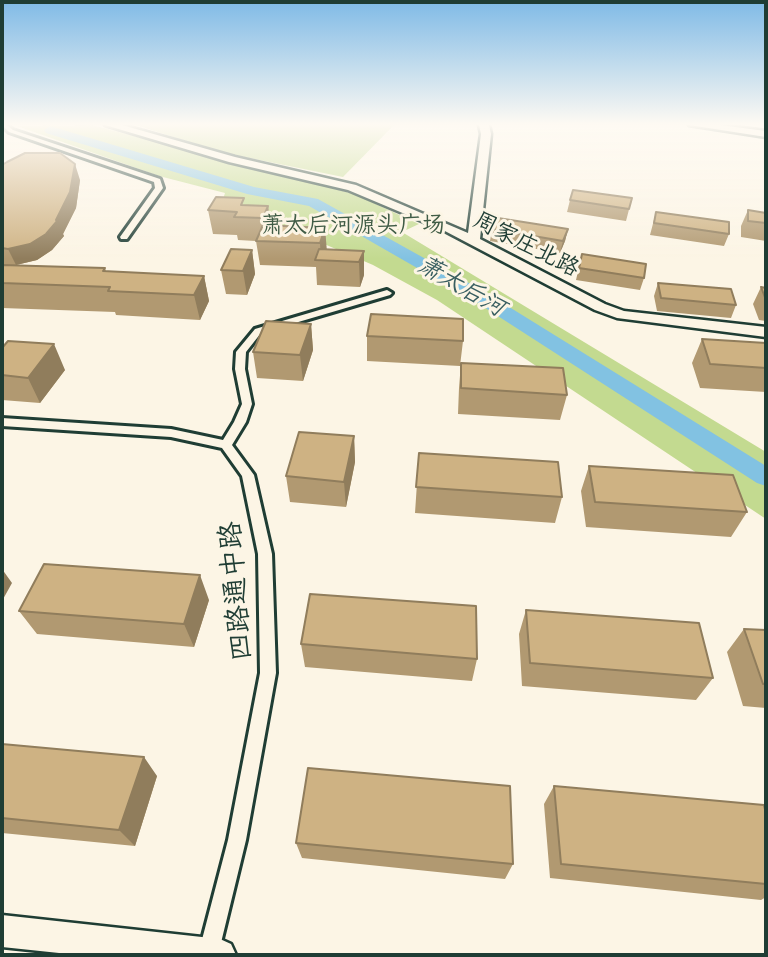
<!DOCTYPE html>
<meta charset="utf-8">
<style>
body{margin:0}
#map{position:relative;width:768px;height:957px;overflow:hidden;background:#fcf5e5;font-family:Caveat,sans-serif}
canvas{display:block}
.frame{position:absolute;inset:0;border:4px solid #1f3d34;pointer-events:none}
</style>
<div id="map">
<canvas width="768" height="957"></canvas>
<div class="frame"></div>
</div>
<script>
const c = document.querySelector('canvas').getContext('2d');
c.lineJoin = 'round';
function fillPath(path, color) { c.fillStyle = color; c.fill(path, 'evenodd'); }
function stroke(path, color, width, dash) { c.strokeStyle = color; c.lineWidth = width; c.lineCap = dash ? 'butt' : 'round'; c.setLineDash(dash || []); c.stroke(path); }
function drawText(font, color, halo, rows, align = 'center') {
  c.font = font + ' Caveat,"LXGW WenKai TC",sans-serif'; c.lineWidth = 6; c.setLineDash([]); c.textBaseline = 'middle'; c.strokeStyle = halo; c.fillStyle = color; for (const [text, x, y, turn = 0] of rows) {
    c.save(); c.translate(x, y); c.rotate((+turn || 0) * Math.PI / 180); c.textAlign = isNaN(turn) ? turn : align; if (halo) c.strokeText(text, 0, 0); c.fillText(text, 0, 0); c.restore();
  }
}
fillPath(new Path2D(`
 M92,125L354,194L419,224L402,232L766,452V519L437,300L373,265L287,228L219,211L225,193L159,176L17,126Z
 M136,125H394L343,177L220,152Z`), '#c3da90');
fillPath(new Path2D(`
 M50,126L254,187L318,199L485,292L766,466V486L757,483L473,300L309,206L247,194L46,133L44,130Z`), '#82c2e2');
const street = new Path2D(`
 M2,125H7L13,130L160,179L163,188L127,239H121L120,237L155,188L154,182L9,132Z
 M387,290L392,293L390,295L261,333L246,352L245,369L252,404L246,422L232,445L254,475L272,554L276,673L246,840L218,955H198L228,840L260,673L258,554L242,476L222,448L171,437L2,426V418L171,429L223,440L234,422L242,404L235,369L236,352L255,329Z`);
const secondary = new Path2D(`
 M105,125H122L235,157L356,185L468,233L481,134L479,125H489L491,134L480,239L605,304L624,311L766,327V337L617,318L595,310L443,230L348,190L229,162Z
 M689,125H720L766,131V137Z
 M2,915L220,939L231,944L236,955H78L2,947Z`);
stroke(street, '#1f3d34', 6);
stroke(secondary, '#1f3d34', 5);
fillPath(street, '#fcf5e5');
fillPath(secondary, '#fcf5e5');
fillPath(new Path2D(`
 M2,165L80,180L76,208L63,234L64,236L52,250L37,260L16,265L105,268L106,271L204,276L209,301L200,320L116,315L115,312L2,308Z
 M632,198L626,221L567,212L570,200Z
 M245,205L268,206L271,226L325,228L326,249L364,251V275L360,287L317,285L316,267L260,265L256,241L238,240L237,235L213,234L208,210Z
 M748,210L766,213V241L741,237V226Z
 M656,212L729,234L724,246L650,235Z
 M492,229H568L565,241L560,253L490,241Z
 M252,250L255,274L247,295L226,294L221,270Z
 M582,254L644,278L640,290L576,280Z
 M658,283L736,305L731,318L657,311L654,296Z
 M761,287L766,288V321L759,320L753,304Z
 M311,324L313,350L303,381L257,378L253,352Z
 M367,336L463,341L460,366L367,361Z
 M702,339L766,343V392L700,388L692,363Z
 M2,348L65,370L40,403L2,400Z
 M461,363L567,395L560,420L458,414L459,388Z
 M354,436L355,462L346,507L290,502L286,476Z
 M419,453L562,497L555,523L415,513Z
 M589,466L747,512L731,537L586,527L581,491Z
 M209,600L194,647L37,634L19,611Z
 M526,610L713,678L696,700L522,686L519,634Z
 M744,629L766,630V708L743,706L727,652Z
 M301,644L477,659L472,681L305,667Z
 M2,744L157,776L135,846L2,833Z
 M554,786L766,814V897L761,900L550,878L544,804Z
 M296,843L513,864L505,879L302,858Z`), '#b19971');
fillPath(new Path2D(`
 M75,164L80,180L76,208L63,234L64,236L52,250L37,260L16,265L8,249L56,220Z
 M268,206L271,229L266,242L263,218Z
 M325,228L327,252L321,260L320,243Z
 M568,229L565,241L560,253L563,241Z
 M252,250L255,274L247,295L243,271Z
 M364,251V275L360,287L359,262Z
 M204,276L209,301L200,320L194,295Z
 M311,324L313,350L303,381L300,355Z
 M54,344L65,370L40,403L28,378Z
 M354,436L355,462L346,507L344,482Z
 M2,569L12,583L2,601Z
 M200,575L209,600L194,647L184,624Z
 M144,757L157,776L135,846L119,830Z`), '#907d5c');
const building = new Path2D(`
 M25,153H60L75,164L70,192L56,220H58L46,234L30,244L8,249L2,248V165L7,162Z
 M573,190L632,198L629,209L570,200Z
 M216,197L244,198L241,205L268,206L263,218L234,217L237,212L208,210Z
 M748,210L766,213V223L748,221Z
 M656,212L729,222V234L654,223Z
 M498,218L568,229L563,241L492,229Z
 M263,225L325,228L320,243L256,241Z
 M231,249L252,250L243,271L221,270Z
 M319,249L364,251L359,262L315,260Z
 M582,254L646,264L644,278L579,268Z
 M2,265L105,268L103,271L204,276L194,295L108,291L110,287L2,283Z
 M658,283L731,289L736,305L661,298Z
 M761,287L766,288V300Z
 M371,314L463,319V341L367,336Z
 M266,321L311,324L300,355L253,352Z
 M702,339L766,343V368L710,364Z
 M8,341L54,344L28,378L2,375V348Z
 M461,363L563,368L567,395L461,388Z
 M299,432L354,436L344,482L286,476Z
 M419,453L558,462L562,497L416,487Z
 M589,466L733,475L747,512L595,502Z
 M44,564L200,575L184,624L19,611Z
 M310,594L476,606L477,659L301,644Z
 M526,610L699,623L713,678L530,663Z
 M744,629L766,630V684H763Z
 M2,744L144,757L119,830L2,818Z
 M308,768L510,786L513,864L296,843Z
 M554,786L764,805L766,814V884L561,864Z`);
fillPath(building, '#ceb283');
stroke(building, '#907d5c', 2);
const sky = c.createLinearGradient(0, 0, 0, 259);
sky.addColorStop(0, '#7fbae6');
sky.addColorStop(0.48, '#fefaf3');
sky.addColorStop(1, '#fefaf300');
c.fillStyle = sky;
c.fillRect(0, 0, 768, 259);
drawText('23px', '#405c46', '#fcf5e5', [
 ["萧太后河源头广场",353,226]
]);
drawText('23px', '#1f3d34', '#fcf5e5', [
 ["周家庄北路",526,245,27]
]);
drawText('italic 24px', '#385e60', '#fcf5e5', [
 ["萧太后河",461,287,30]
]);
drawText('28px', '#1f3d34', '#fcf5e5', [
 ["四路通中路",237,591,-95]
]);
</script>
